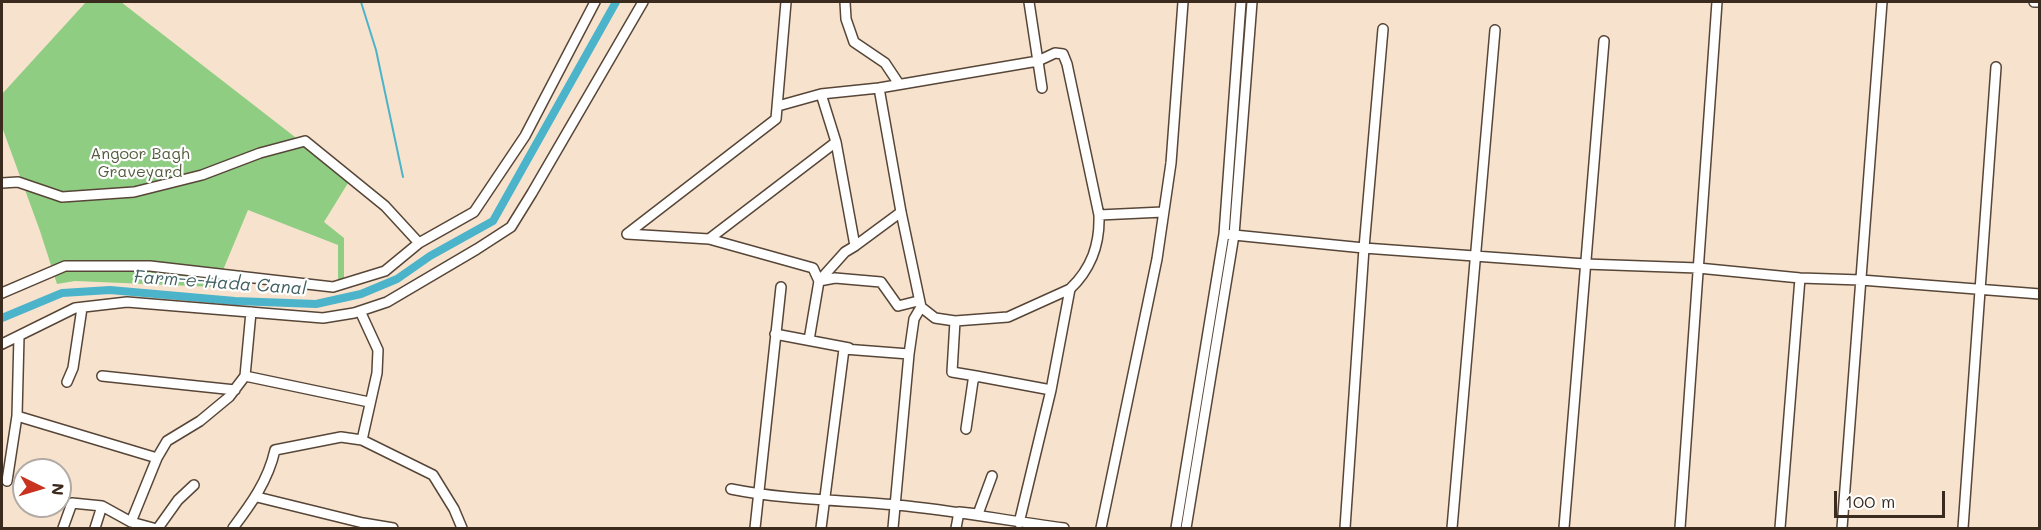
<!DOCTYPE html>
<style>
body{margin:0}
#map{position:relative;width:2041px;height:530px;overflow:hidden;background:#f7e3cd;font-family:Mali,sans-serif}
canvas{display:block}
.frame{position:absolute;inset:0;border:3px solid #3b2a1e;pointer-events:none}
.north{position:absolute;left:12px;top:458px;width:60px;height:60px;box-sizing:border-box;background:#fff;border:2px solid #b1aaa5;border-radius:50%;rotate:95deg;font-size:16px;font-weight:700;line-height:24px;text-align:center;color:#3b2a1e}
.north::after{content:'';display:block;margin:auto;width:21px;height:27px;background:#c8321e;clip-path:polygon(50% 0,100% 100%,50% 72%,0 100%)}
.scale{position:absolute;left:1834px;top:491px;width:111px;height:27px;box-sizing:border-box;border:3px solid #3b2a1e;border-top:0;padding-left:8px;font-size:18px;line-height:21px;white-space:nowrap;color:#3b2a1e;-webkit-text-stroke:4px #fff;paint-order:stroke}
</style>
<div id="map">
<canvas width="2041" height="530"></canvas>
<div class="frame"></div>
<div class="north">N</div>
<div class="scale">100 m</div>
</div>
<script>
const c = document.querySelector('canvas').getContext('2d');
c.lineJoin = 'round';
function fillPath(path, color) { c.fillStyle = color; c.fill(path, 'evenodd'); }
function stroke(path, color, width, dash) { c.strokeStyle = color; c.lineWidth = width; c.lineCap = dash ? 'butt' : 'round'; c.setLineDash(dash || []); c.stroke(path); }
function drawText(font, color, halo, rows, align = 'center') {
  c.font = font + ' Mali,sans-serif'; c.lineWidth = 4.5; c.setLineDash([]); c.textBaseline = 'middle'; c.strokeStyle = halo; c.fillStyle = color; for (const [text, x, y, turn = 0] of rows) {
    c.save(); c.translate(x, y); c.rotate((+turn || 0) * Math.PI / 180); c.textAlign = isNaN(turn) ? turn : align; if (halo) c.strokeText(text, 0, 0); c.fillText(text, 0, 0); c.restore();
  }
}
fillPath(new Path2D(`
 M86,2H121L304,144L348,183L324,222L344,238V280H338V245L248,210L216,287L75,281L57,284L40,231L2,127V94Z`), '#8fcd83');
stroke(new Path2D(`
 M361,2L376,50L403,177`), '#4bb3ca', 2);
stroke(new Path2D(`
 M2,318L62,293L110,290L235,301L316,304L361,294L397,279L430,256L493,221L616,2`), '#4bb3ca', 8);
const minor = new Path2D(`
 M845,2L846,19L854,42L885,63L899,84
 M1029,2L1042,88
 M2034,2H2040
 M778,106L821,94L879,88
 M836,142L855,246
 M2,183L18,182L62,197L134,192L202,175L260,153L305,141L385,206L419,243L474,212L525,136L595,2
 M1099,215L1163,212
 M627,234L709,239L813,268L819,281L835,278L881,282L898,306L918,301
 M627,234L776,119L786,2
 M1224,234L1364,248L1585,264L1698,268L1800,278L1861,280L2040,294
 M709,239L836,142L821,94
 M2,293L65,266H150L333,287L385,271L419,243
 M921,307L935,318L955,321L1008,317L1070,289L1051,390L1019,523
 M955,321L952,372L976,376L973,381L966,429
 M775,334L849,348
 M809,340L819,281L845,252L855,246L901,212
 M2,344L75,308L127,302L323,318L354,313L387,302L477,249L511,227L532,193L643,2
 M102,376L235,390
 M245,376L369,402
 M976,376L1051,390
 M67,382L73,368L82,308
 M17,416L157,458
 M362,440L433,475L454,509L462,528
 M7,481L17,416L19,336
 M731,489C785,500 841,500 896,505C952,510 1008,521 1064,528
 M257,497L363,523L393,528
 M131,522L153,528
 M63,528L72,503L102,506L131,522L157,458L167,441L200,421L229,397L245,376L251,312
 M95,528L102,506
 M158,528L178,500L194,485
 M233,528C251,504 268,481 275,450L341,437L362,440L377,373L378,350L360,311
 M755,528L781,287
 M821,528L844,349L909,354
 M893,528L909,354L914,319L921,307L901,212L879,88L1038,61L1055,53L1063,54L1067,64L1099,215C1100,244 1092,268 1070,289
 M956,528L959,512L978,514L992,476
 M1101,528L1157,259L1171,163L1183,2
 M1176,528L1224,234L1241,2
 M1186,528L1234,235L1252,2
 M1345,528L1364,248L1383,29
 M1452,528L1495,30
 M1564,528L1604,41
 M1680,528L1717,2
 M1780,528L1800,278
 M1842,528L1882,2
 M1963,528L1996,67`);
stroke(minor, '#574638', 12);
stroke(minor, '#fff', 9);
drawText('16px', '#545b3c', '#fff', [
 ["Angoor Bagh",140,154],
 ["Graveyard",140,172]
]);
drawText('italic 18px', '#416163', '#fff', [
 ["Farm-e-Hada Canal",220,283,4]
]);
</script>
